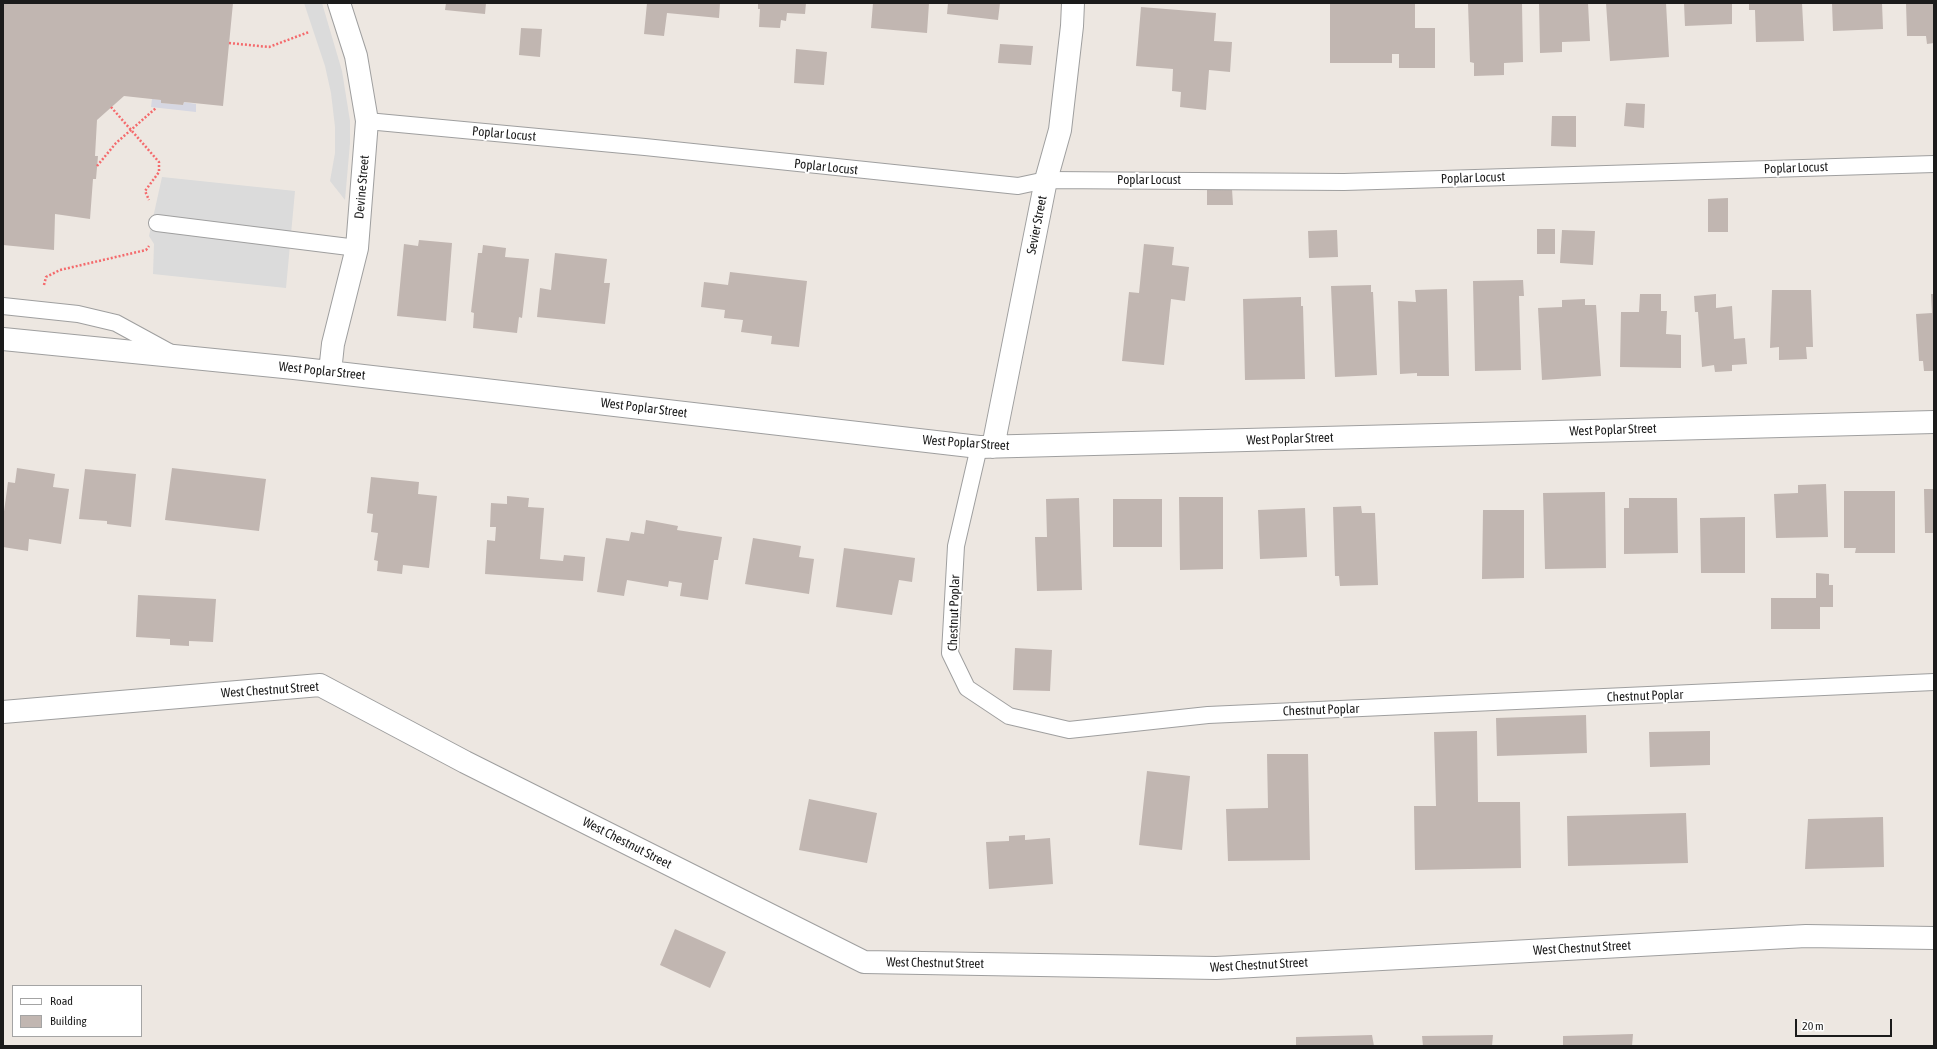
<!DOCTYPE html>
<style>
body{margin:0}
#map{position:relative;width:1937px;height:1049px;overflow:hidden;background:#ede7e1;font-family:"Asap Condensed",sans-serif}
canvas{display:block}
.frame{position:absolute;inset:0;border:4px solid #1b1b1b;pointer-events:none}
.legend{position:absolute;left:12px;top:985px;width:130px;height:52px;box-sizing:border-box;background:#fff;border:1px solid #a4a4a4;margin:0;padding:5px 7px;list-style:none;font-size:12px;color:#1b1b1b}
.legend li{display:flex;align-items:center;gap:8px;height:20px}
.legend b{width:20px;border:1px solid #a4a4a4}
.scale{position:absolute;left:1795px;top:1019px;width:97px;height:18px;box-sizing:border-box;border:2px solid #1b1b1b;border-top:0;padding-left:5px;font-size:12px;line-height:14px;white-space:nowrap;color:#1b1b1b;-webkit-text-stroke:3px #fff;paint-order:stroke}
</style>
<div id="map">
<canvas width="1937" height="1049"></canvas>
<div class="frame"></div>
<ul class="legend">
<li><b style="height:5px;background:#fff"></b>Road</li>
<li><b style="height:11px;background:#c1b6b1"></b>Building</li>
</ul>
<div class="scale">20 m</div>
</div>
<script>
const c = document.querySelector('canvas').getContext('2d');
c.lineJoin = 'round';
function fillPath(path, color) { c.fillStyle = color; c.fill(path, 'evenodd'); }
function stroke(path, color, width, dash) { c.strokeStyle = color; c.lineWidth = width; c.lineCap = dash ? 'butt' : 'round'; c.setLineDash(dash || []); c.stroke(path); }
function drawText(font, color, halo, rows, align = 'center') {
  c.font = font + ' "Asap Condensed",sans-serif'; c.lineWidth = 4; c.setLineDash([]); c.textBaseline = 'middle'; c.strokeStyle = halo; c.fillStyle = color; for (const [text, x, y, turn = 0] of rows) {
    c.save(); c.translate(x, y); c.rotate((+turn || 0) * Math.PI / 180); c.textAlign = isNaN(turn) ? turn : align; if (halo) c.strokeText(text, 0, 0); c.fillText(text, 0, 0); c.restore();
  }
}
fillPath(new Path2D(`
 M304,3H322L342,71L350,121V143L345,200L330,181L335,153V127L331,93L325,66Z
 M162,177L295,191L286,288L153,274L154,244L149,236Z`), '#dbdbdb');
fillPath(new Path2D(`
 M152,99L161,100V103L183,105L184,102L196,104V112L151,107Z`), '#d6d7e2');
fillPath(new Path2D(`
 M3,3H233L223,106L184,102L183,105L161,103V100L124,96L97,120L95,156H98L96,179H93L90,219L55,214L54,250L3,245Z
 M446,3H486L485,14L445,10Z
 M647,3H720L719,18L667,13L664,36L644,34Z
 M758,3H806L805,14L787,13L786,21L781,20L780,28L759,27L760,9H758Z
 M873,3H929L927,33L871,28Z
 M948,3H1000L998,20L947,14Z
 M1330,3H1415V28H1435V68H1399V54H1392V63H1330Z
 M1468,3H1522L1523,62L1504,63V75L1474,76V63L1470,62Z
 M1539,3H1588L1590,41L1562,42V52L1540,53Z
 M1606,3H1666L1669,57L1610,61Z
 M1684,3H1732V24L1685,26Z
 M1749,3H1802L1804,41L1756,42L1755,10H1749Z
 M1832,3H1882L1883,29L1833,31Z
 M1906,3H1934V43L1927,44L1926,36H1907Z
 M1141,7L1216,13L1214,41L1232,42L1230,72L1209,70L1206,110L1180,107L1181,92L1172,91L1173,69L1136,66Z
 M521,28L542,29L540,57L519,55Z
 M1000,44L1033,46L1031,65L998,63Z
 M796,49L827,52L824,85L794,83Z
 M1626,103L1645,104L1644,128L1624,126Z
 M1552,116H1576V147L1551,146Z
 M1207,189H1232L1233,205H1207Z
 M1728,198V232H1708V199Z
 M1537,229H1555V254H1537Z
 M1337,230L1338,257L1309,258L1308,231Z
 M1562,230L1595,231L1593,265L1560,263Z
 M419,240L452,243L446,321L397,316L404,244L418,246Z
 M1144,244L1174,247L1172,265L1189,267L1185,301L1171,299L1164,365L1122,361L1129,292L1139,293Z
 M483,245L506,248L505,257L529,259L522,318L519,317L517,333L473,328L474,313L471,312L478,253H482Z
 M555,253L607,259L604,283H610L605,324L537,317L540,288L551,290Z
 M730,272L807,281L799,347L771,344L772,336L741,332L743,320L724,318L725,310L701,307L704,282L728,285Z
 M1523,280L1524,296H1519L1521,370L1475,371L1473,281Z
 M1371,285V292H1373L1377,375L1335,377L1331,286Z
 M1447,289L1449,376H1417V373L1400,374L1398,301L1416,302L1415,290Z
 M1772,290H1811L1813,347H1806L1807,359L1779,360V347L1770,348Z
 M1640,294H1661V311H1667L1666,334L1681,335V368L1620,367L1621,312H1639Z
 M1716,294V308L1732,306L1734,339L1745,338L1747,364L1732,365V371L1715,372L1714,365L1702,367L1698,312H1695L1694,296Z
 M1931,294H1934V371H1924L1923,361H1919L1916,314L1932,313Z
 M1301,297V306H1303L1305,379L1245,380L1243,299Z
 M1585,299V305H1596L1601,376L1542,380L1538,308L1562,307V300Z
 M17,468L55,474L53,487L69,489L61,544L29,539L28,551L3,547V519L8,482L15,483Z
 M172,468L266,479L259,531L165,520Z
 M85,469L136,474L131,527L107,524V521L79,519Z
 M371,477L419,482L418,494L437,496L429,568L403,565L402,574L377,571L378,561L374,560L378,533L371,532L373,514L367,513Z
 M1826,484L1828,537L1776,538L1774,494L1798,493V485Z
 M1924,489H1934V533H1925Z
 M1844,491H1895V553H1855L1856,548H1844Z
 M1605,492L1606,568L1545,569L1543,493Z
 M507,496L529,498L528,507L544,508L540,559L563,561L564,555L585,557L583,581L485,574L487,540L495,541L496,527H490L491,503L507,504Z
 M1179,497H1223V569L1180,570Z
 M1079,498L1082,590L1037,591L1035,537H1047L1046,499Z
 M1629,498H1677L1678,553L1624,554V508H1629Z
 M1113,499H1162V547H1113Z
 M1361,506L1362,513H1375L1378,585L1340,586L1339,576H1335L1333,507Z
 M1305,508L1307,557L1260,559L1258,510Z
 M1483,510H1524V578L1482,579Z
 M1745,517V573H1701L1700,518Z
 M646,520L678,526L677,530L722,537L718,560H714L708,600L680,596L682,583L669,581L668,587L627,580L624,596L597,592L606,538L629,541L631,532L644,534Z
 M753,538L801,546L799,557L814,559L809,594L745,584Z
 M844,548L915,558L912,582L899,580L892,615L836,607Z
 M1816,573L1829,574V585H1833V607H1820V629H1771V598H1816Z
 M138,595L216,599L213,642L189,641V646L170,645V639L136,637Z
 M1015,648L1052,650L1050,691L1013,690Z
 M1586,715L1587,753L1497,756L1496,718Z
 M1477,731L1478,802H1520L1521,868L1415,870L1414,806H1436L1434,732Z
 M1710,731V765L1650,767L1649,732Z
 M1267,754H1308L1310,860L1228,861L1226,809L1268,808Z
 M1147,771L1190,776L1182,850L1139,845Z
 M809,799L877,813L867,863L799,850Z
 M1686,813L1688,863L1568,866L1567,816Z
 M1883,817L1884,867L1805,869L1808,819Z
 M1025,835V840L1050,838L1053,884L989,889L986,842L1009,841V836Z
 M675,929L726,952L710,988L660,965Z
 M1633,1034L1632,1046H1563V1036Z
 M1372,1035L1374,1046H1296V1037Z
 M1493,1035L1492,1046H1423L1422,1036Z`), '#c1b6b1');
const service = new Path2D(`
 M367,121L645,147L1018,186L1046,180L1344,182L1934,164
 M157,223L357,248
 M3,306L78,314L116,323L171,353
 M979,447L956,546L950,653L967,688L1009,716L1069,730L1208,715L1934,682`);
const minor = new Path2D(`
 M3,339L294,368L979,447L1934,422
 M330,372L333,344L357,248L367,121L356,56L339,3
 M993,447L1046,180L1060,130L1072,26L1073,3
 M3,712L320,685L465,762L864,962L1216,968L1806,936L1934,938`);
stroke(service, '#9f9f9f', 18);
stroke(minor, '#9f9f9f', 24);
stroke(new Path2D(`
 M229,43L269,47L309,32
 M111,107L159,162V172L145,191L149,200
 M97,166L116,143L156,108
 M44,285L46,277L60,270L146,250L149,246`), '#f46a6c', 2.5, [2, 2]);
stroke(service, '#fff', 16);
stroke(minor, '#fff', 22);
drawText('13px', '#1b1b1b', '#fff', [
 ["Poplar Locust",504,134,5],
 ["Poplar Locust",826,167,6],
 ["Poplar Locust",1796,168,-2],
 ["Poplar Locust",1473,178,-2],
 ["Poplar Locust",1149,180],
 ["Devine Street",362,187,-85],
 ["Sevier Street",1037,225,-79],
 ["West Poplar Street",322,371,6],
 ["West Poplar Street",644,408,7],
 ["West Poplar Street",1613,430,-2],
 ["West Poplar Street",1290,439,-2],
 ["West Poplar Street",966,443,4],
 ["Chestnut Poplar",954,613,-88],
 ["West Chestnut Street",270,690,-4],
 ["Chestnut Poplar",1645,696,-2],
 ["Chestnut Poplar",1321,710,-2],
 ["West Chestnut Street",627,843,27],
 ["West Chestnut Street",1582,948,-3],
 ["West Chestnut Street",935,963,1],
 ["West Chestnut Street",1259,965,-3]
]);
</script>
